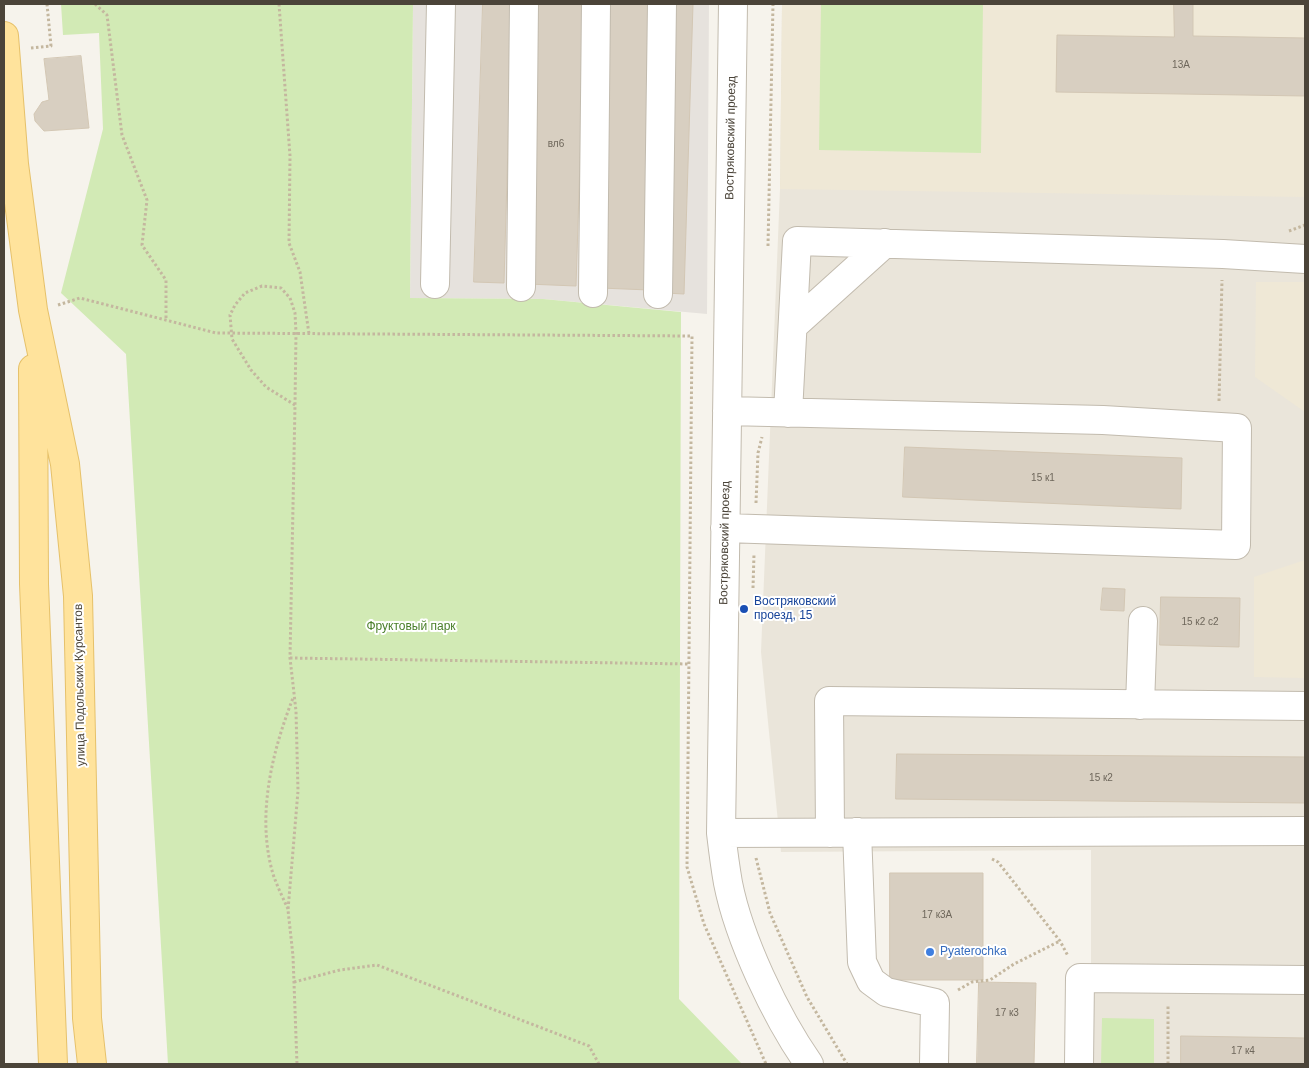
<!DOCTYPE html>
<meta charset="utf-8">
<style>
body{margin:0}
#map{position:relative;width:1309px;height:1068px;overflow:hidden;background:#f6f3ec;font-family:Helvetica,sans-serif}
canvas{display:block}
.frame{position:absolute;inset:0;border:5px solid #4b4439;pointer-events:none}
</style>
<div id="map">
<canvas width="1309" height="1068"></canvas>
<div class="frame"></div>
</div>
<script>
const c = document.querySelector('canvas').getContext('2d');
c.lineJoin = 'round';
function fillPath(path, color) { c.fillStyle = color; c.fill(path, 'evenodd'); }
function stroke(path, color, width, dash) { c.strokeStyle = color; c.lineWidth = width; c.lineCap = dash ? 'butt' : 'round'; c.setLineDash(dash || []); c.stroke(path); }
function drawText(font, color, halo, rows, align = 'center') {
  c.font = font + ' Helvetica,sans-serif'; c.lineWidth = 4; c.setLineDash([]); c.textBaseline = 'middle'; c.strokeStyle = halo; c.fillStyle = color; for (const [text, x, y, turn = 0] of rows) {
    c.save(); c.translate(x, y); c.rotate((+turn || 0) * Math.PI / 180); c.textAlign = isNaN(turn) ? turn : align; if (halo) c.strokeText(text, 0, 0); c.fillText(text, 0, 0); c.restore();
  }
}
fillPath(new Path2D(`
 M782,4H1305V1064H1091V850L781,852L761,652L780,189Z`), '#eae5da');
fillPath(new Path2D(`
 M413,4H709L707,314L543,299L410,298Z`), '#e6e2dd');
fillPath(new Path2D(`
 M782,4H1305V197L780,189Z
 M1256,282H1305V412L1255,377Z
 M1305,560V678L1254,677V577Z`), '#efe8d6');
fillPath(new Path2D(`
 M61,4H413L410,298L543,299L681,312L679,999L742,1064H168L126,354L61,293L103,129L99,33L63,35Z
 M821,4H983L981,153L819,150Z
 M1102,1018L1154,1019V1064H1101Z`), '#d2eab5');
const building = new Path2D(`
 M483,4H512L504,283L474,282Z
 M536,4H585L576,286L527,284Z
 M609,4H658L649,290L600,288Z
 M674,4H693L684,294L665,293Z
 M1174,4H1193V36L1305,38V96L1056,92L1057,35L1174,37Z
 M81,56L89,128L44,131L35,121L34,114L42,102L49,100L44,59Z
 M905,447L1182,458L1181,509L903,497Z
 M1103,588L1125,589L1124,611L1101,610Z
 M1161,597L1240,598L1239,647L1160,645Z
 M897,754L1305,757V803L896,799Z
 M890,873H983V980H890Z
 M979,982L1036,983L1034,1064H977Z
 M1181,1036L1305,1038V1064H1181Z`);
fillPath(building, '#d8cfc1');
stroke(building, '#d3c7b4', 1);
const minor = new Path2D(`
 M733,4L721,833C723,850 725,866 728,883C739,939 776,1017 809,1064
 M435,284L441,4
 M521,287L524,4
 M593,293L596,4
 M658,294L662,4
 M793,326L885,243
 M788,413L797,241L1223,254L1305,259
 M725,528L1236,545L1237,428L1103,420L727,411
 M1140,705L1143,621
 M857,832L862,962L871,981L886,992L935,1003L934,1064
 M721,833L1305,831
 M830,833L829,701L1305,706
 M1079,1064L1080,978L1305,980`);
const major = new Path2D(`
 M4,36L14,164L33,310L65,464L78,596L87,1018L92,1064
 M33,369L34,584L53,1064`);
stroke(minor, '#c2bbae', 30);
stroke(major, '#e6c16a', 30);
stroke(new Path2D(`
 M95,4L107,15L122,135L147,200L142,245L166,280V318
 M279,4L290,156L289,243L300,272L309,334
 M31,48L51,46L47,4
 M1289,231L1305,225
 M768,246L773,4
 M58,305L80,298L216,333L692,336L687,867L704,924L766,1064
 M1219,401L1222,280
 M295,405L266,387L251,370L232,339L230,315L235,305L245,293L262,286L281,288L290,298L295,313L296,333L295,405L290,658L296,711L298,791L288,910L293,956L297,1064
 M756,503L758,453L762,437
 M753,588L754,554
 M290,658L689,664
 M756,858L770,913L807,997L847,1064
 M992,859L998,862L1060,941L1068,956
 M288,909C283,898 277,886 273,874C256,816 272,752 293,698
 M294,982L340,970L377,965L589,1046L599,1064
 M958,990L972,982L990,980L1014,964L1060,941
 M1168,1064V1005`), '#c4b79f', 3, [2.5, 2.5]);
stroke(minor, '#fff', 28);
stroke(major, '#ffe39c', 28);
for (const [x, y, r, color] of [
 [744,609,5,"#1a4fb4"],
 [930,952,5,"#3f7fe0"]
]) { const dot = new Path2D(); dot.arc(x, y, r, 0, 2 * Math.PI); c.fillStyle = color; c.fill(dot); stroke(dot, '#fff', 2); }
drawText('10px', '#6e675b', null, [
 ["13А",1181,65],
 ["вл6",556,144],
 ["15 к1",1043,478],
 ["15 к2 с2",1200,622],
 ["15 к2",1101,778],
 ["17 к3А",937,915],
 ["17 к3",1007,1013],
 ["17 к4",1243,1051]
]);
drawText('12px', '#4b4439', '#fff', [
 ["Востряковский проезд",731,138,-89],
 ["Востряковский проезд",725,543,-89],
 ["улица Подольских Курсантов",80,685,-91]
]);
drawText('12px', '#164399', '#fff', [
 ["Востряковский",754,602],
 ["проезд, 15",754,616]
], 'left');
drawText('12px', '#4a7f2a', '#fff', [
 ["Фруктовый парк",411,627]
]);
drawText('12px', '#366cbe', '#fff', [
 ["Pyaterochka",940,952]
], 'left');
</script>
